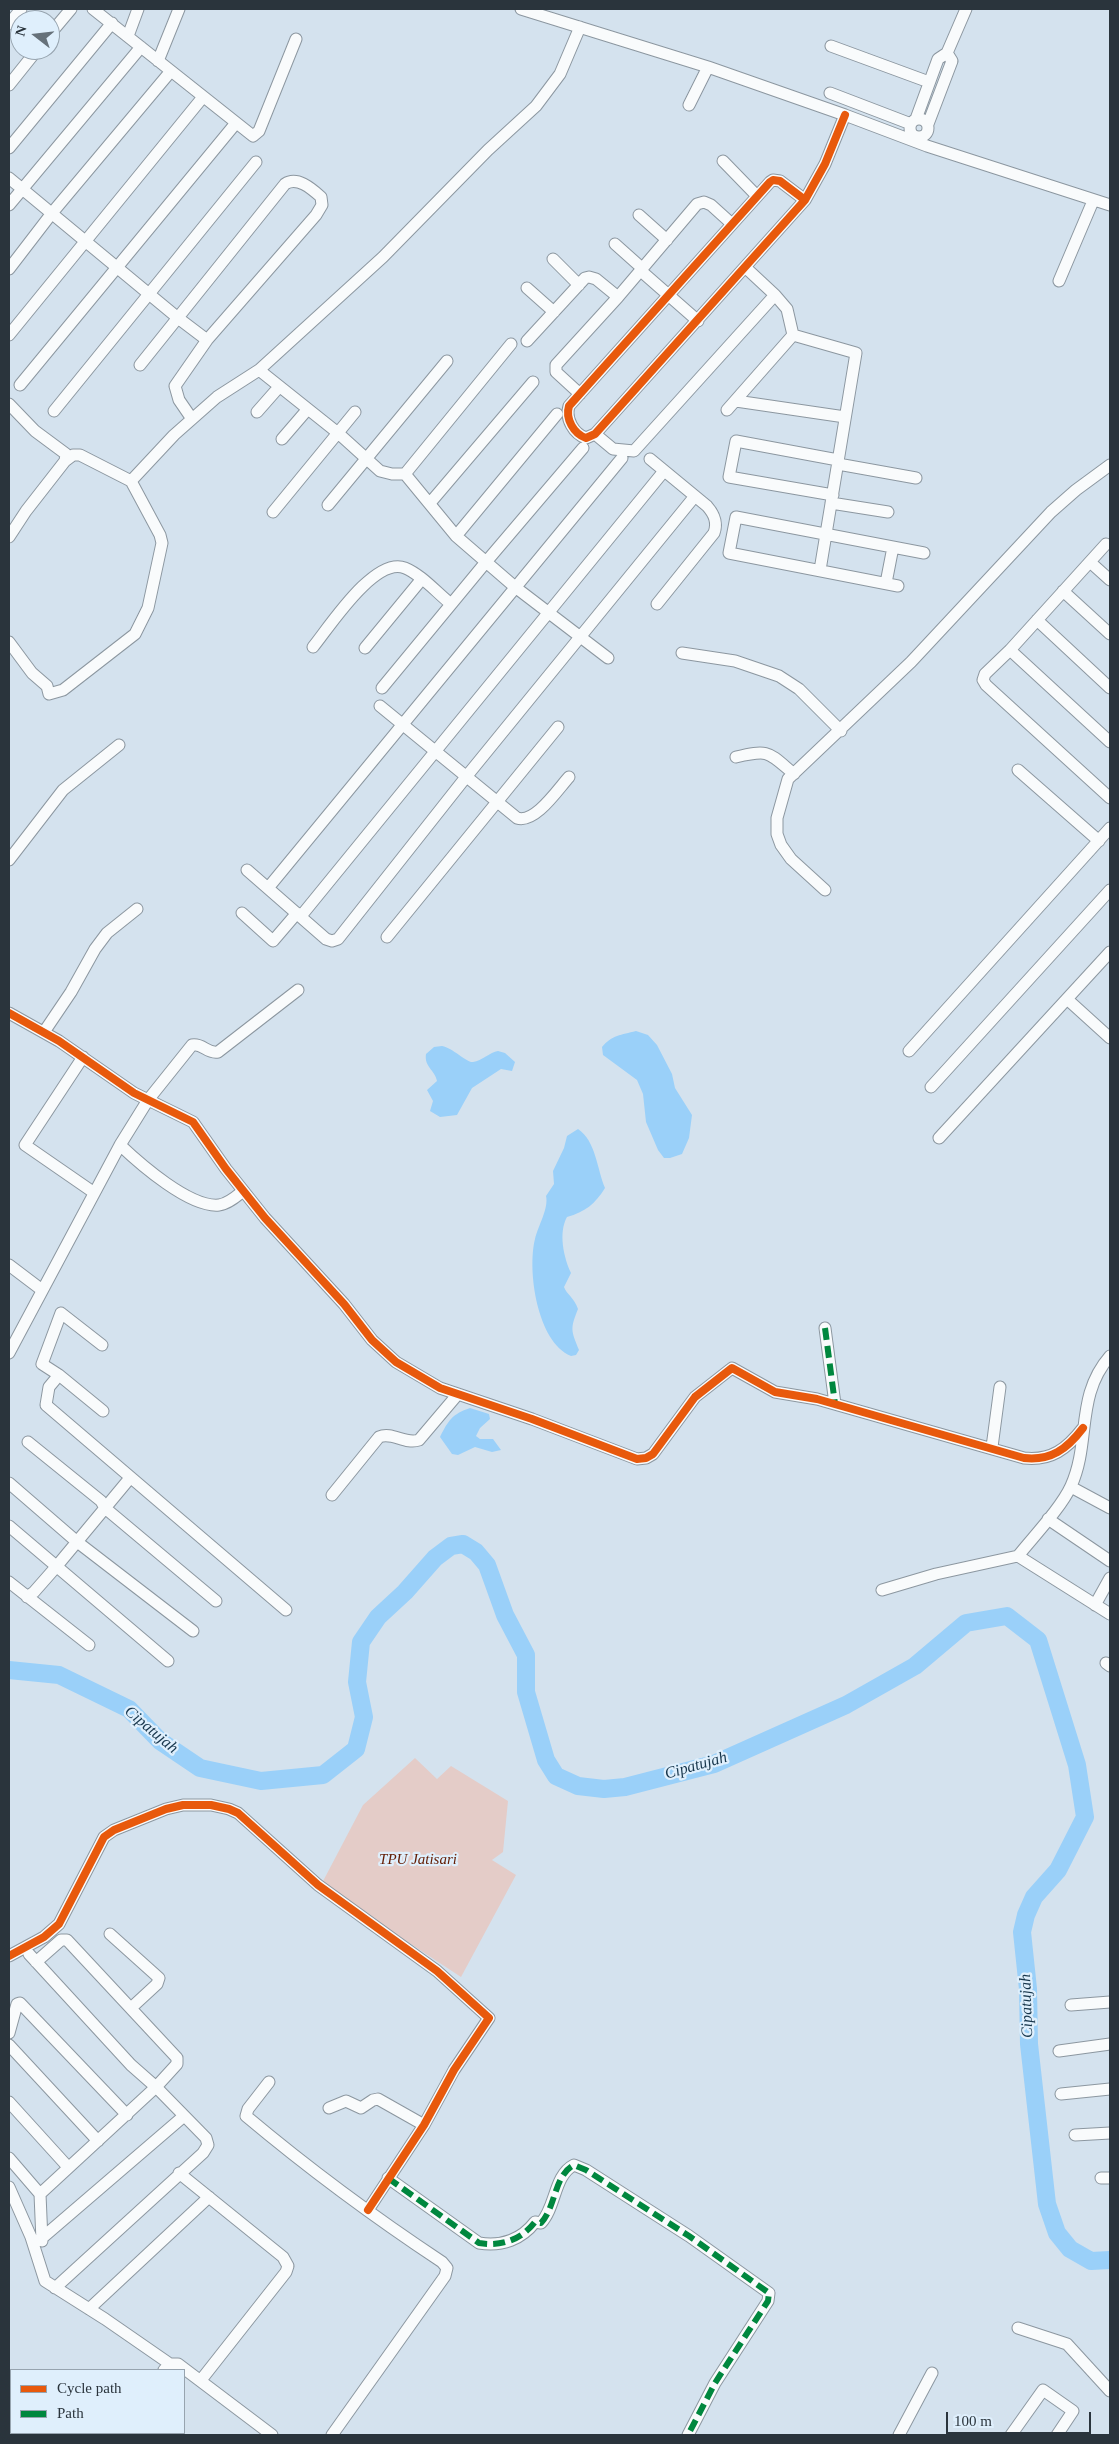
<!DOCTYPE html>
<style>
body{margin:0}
#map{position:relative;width:1119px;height:2444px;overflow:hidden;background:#d4e2ee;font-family:"Times New Roman",serif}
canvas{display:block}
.frame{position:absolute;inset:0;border:10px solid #2a343c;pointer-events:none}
.legend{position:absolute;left:10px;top:2369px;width:175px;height:65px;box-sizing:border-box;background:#dfeffc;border:1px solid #97a4af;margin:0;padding:6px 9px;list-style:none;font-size:15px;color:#2a343c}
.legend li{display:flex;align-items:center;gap:10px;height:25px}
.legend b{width:25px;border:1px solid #97a4af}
.north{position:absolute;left:10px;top:10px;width:50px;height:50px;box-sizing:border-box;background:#dfeffc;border:1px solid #97a4af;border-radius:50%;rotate:286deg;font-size:14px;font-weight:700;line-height:20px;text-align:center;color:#2a343c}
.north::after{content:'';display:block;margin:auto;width:18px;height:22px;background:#66717a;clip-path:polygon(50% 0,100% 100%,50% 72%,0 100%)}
.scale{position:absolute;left:946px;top:2412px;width:145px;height:22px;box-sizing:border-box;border:2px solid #2a343c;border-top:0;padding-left:6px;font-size:15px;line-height:18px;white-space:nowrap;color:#2a343c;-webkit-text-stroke:4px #dfeffc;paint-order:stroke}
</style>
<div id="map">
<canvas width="1119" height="2444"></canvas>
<div class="frame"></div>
<ul class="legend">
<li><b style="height:6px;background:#e8590c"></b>Cycle path</li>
<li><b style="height:6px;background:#00873e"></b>Path</li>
</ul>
<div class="north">N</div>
<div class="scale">100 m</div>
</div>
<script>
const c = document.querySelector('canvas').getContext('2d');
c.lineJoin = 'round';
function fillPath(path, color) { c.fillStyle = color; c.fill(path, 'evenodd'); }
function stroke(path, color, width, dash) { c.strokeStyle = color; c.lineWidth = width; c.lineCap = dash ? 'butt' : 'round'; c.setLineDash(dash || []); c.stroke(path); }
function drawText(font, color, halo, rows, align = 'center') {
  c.font = font + ' "Times New Roman",serif'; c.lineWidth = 4.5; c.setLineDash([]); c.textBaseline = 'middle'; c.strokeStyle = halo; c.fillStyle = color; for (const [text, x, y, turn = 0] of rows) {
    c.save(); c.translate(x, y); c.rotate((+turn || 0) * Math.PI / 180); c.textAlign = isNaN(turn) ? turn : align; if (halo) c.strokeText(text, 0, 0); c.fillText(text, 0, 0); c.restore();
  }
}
fillPath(new Path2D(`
 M415,1758L437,1779L451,1766L508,1801L503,1852L492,1860L516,1875L461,1977L321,1885L363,1805Z`), '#e4ccc8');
fillPath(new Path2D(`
 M636,1031L648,1035L657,1045L672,1074L675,1088L692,1115L689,1138L682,1154L670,1158H664L658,1150L646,1122L643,1094L637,1080L603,1055L602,1047C612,1035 621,1035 636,1031Z
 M442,1046C453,1048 467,1063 473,1062C482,1061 490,1052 498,1051L505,1053L515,1062L512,1071L501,1069L472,1088L457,1115L440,1117L430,1111L433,1101L427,1090L437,1081C435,1070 424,1067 426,1054L434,1047Z
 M578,1129C596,1141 597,1169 605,1188C595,1204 585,1212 567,1217C558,1233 564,1258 571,1273L564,1287C567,1295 574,1297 578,1309C570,1329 571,1330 579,1350L576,1355L571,1356C537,1342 527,1270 535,1239C538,1226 549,1208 546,1196L554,1184L553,1171L564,1148L567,1136Z
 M470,1408L489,1414L490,1419L480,1428L476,1436L480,1439H493L501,1450L492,1452L475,1447L458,1455L452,1454L440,1437C448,1421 452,1414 470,1408Z`), '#9ad0f9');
stroke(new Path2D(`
 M9,1670L59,1675L129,1709L160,1741L200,1768L261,1781L323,1775L356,1749L364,1717L357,1682L361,1642L378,1617L405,1592L435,1558L451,1546L463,1544L476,1552L487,1565L505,1615L526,1655V1692L546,1760L556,1776L578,1786L604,1789L625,1787L714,1764L846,1705L915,1666L966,1623L1007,1616L1038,1640L1077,1765L1085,1817L1058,1870L1034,1897L1026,1915L1022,1932L1028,1989L1029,2044L1047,2204L1057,2233L1070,2249L1091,2261L1110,2260`), '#9ad0f9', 18);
const minor = new Path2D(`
 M93,9L253,136L259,131L296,39
 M521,9L708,67L845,115L927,146L1110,205
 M9,24L21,9
 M50,34L71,9
 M128,36L138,9
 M831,46L929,82
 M947,53L966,9
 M158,61L179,9
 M9,85L37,50
 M830,93L911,124
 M689,105L708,67
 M910 128a9 9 0 1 1 18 0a9 9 0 1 1-18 0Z
 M916,119L938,59L947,53L952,61L928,124
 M9,148L112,23
 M723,161L757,196
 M9,178L178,318L207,340L316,215L322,205L321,197C311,188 297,176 285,184L140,365
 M805,200L780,181L773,180L770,182L569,406C565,419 574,434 586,438L595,434L805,200L825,164L845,115
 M9,205L141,47
 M639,215L667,240
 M615,244L643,269
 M553,259L579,285
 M9,269L52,213L171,71
 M641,271L698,321
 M1059,281L1093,201
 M527,288L554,312
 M9,335L203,97
 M793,335L856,353L820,570
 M527,341L585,278L589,277L596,279L618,297
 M259,370L338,433L380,471L392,474H405L456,536L515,587L608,658
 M20,385L236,123
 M580,394L556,372V365L618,297L697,204L704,202L711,205L732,224
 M736,401L845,417
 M9,404L35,431L66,454L65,461
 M727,410L793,335L787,309L775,295
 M54,411L256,162
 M257,412L279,387
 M192,419L179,400L175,386L207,340
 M595,434L613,449L634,451L775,295L746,268
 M282,439L307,410
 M650,459L707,506C714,514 718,522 714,533L657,604
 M838,464L916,478
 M405,474L511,344
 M131,481L174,435L217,397L259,370L383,257L488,150L536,106L560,74L580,27
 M833,495L729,477L736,441L838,460
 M430,503L533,382
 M831,503L888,512
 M328,505L447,361
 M273,512L355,412
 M456,536L557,414
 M9,537L26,511L65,461L73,455H80L131,481L160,535L162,543L148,608L135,634L63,690L49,694L47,686L32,673L9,642
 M1106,544L1010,650L985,674L983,680L986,685L1110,798
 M1090,562L1110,580
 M886,583L893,547
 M898,586L729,553L736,517L924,553
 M1063,591L1110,634
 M1037,620L1110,688
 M313,647C330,626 375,556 405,568C422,575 437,593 451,604
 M365,648L421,580
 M1010,650L1110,742
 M682,653L735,661L779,676L799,689L841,731
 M382,688L486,562L583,448
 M380,706L517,818C535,824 558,789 569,777
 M736,757C770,749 768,752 794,774
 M1018,770L1099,841
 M9,860L63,790L119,745
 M247,870L326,939L332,941L338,939L466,777L695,496
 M268,888L622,458
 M825,890L791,859L781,845L777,834V818L788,779L911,662L1051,512L1076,490L1110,465
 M242,913L273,941L297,913
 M301,916L664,471
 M387,937L558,727
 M1067,999L1110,1038
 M9,1013L59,1041L134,1093L193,1122L226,1169L265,1218L344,1304L372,1340L396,1362L440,1388L532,1419L637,1459L646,1458L653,1454L695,1397L732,1368L775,1392L817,1399L1024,1458C1051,1461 1067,1449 1083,1428
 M44,1032L71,992L95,949L107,933L137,909
 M909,1051L1110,828
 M83,1057L25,1145L93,1192
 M931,1087L1110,890
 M939,1138L1110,952
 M120,1145C140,1164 190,1208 219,1205C228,1204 237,1196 243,1191
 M9,1265L42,1290
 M825,1328L835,1404
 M102,1345L61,1313L42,1364L59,1375L49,1387L46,1405L286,1610
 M9,1353L120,1145L148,1100L192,1045C203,1043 207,1054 218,1052L298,990
 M59,1375L103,1411
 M28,1442L101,1501L105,1508L216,1601
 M992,1447L1000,1387
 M9,1483L76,1541L193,1631
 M1071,1487L1110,1508
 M332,1495L379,1437C392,1431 405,1445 419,1440L458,1394
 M1048,1519L1110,1561
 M9,1526L168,1661
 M1018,1556C1033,1537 1061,1508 1071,1486C1091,1442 1075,1396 1110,1356
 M9,1582L89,1645
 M882,1590L936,1574L1018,1556L1110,1614
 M27,1597L34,1592L56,1567L130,1478
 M1095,1605L1110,1578
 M1106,1663L1110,1666
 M110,1934L159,1978L157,1984L131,2008
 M29,1954L131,2065L156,2087L177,2064V2058L67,1940H61L36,1962
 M9,1956L44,1937L59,1924L104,1837L114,1830L166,1809L183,1805H211L229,1809L238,1813L318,1885L437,1971L489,2018L454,2070L424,2125L368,2210
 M1071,2005L1110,2002
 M9,2033L17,2004L20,2003L127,2115
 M9,2045L98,2141
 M1059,2051L1110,2044
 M269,2082L248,2109L246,2116C308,2168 374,2217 442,2262L447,2268L445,2276L332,2435
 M1061,2094L1110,2089
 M9,2102L68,2167
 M329,2108L346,2101L361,2108L373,2100L378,2099L424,2125
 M1075,2135L1110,2133
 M9,2158L40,2194L42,2241
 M179,2173L283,2257L288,2266L286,2272L201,2380
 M388,2178L479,2243C502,2247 522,2239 535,2222L541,2223C556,2207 554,2175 574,2165L586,2170L689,2236L769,2293L768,2301L715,2383L688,2435
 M1101,2178H1110
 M9,2187L31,2237L45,2281L105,2319L170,2364
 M40,2194L156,2087L206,2138L208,2145L203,2153L55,2288
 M42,2238L184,2116
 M89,2309L209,2197
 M1018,2328L1067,2344L1110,2391
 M164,2370L170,2364H178L272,2435
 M120,2435L121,2433
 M899,2435L932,2373
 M1011,2435L1043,2390L1073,2411L1057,2435`);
stroke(minor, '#8c97a0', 13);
stroke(minor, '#f9fbfc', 11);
stroke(new Path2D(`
 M825,1328L835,1404
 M388,2178L479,2243C502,2247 522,2239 535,2222L541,2223C556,2207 554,2175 574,2165L586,2170L689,2236L769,2293L768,2301L715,2383L688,2435`), '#00873e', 6, [12, 6]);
stroke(new Path2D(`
 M805,200L780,181L773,180L770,182L569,406C565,419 574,434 586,438L595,434L805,200L825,164L845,115
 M9,1013L59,1041L134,1093L193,1122L226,1169L265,1218L344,1304L372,1340L396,1362L440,1388L532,1419L637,1459L646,1458L653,1454L695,1397L732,1368L775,1392L817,1399L1024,1458C1051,1461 1067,1449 1083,1428
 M9,1956L44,1937L59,1924L104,1837L114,1830L166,1809L183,1805H211L229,1809L238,1813L318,1885L437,1971L489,2018L454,2070L424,2125L368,2210`), '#e8590c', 8);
drawText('italic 15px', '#631c03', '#dfeffc', [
 ["TPU Jatisari",418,1860]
]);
drawText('italic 16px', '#17364c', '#dfeffc', [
 ["Cipatujah",151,1730,40],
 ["Cipatujah",696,1766,-16],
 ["Cipatujah",1027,2006,-92]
]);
</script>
